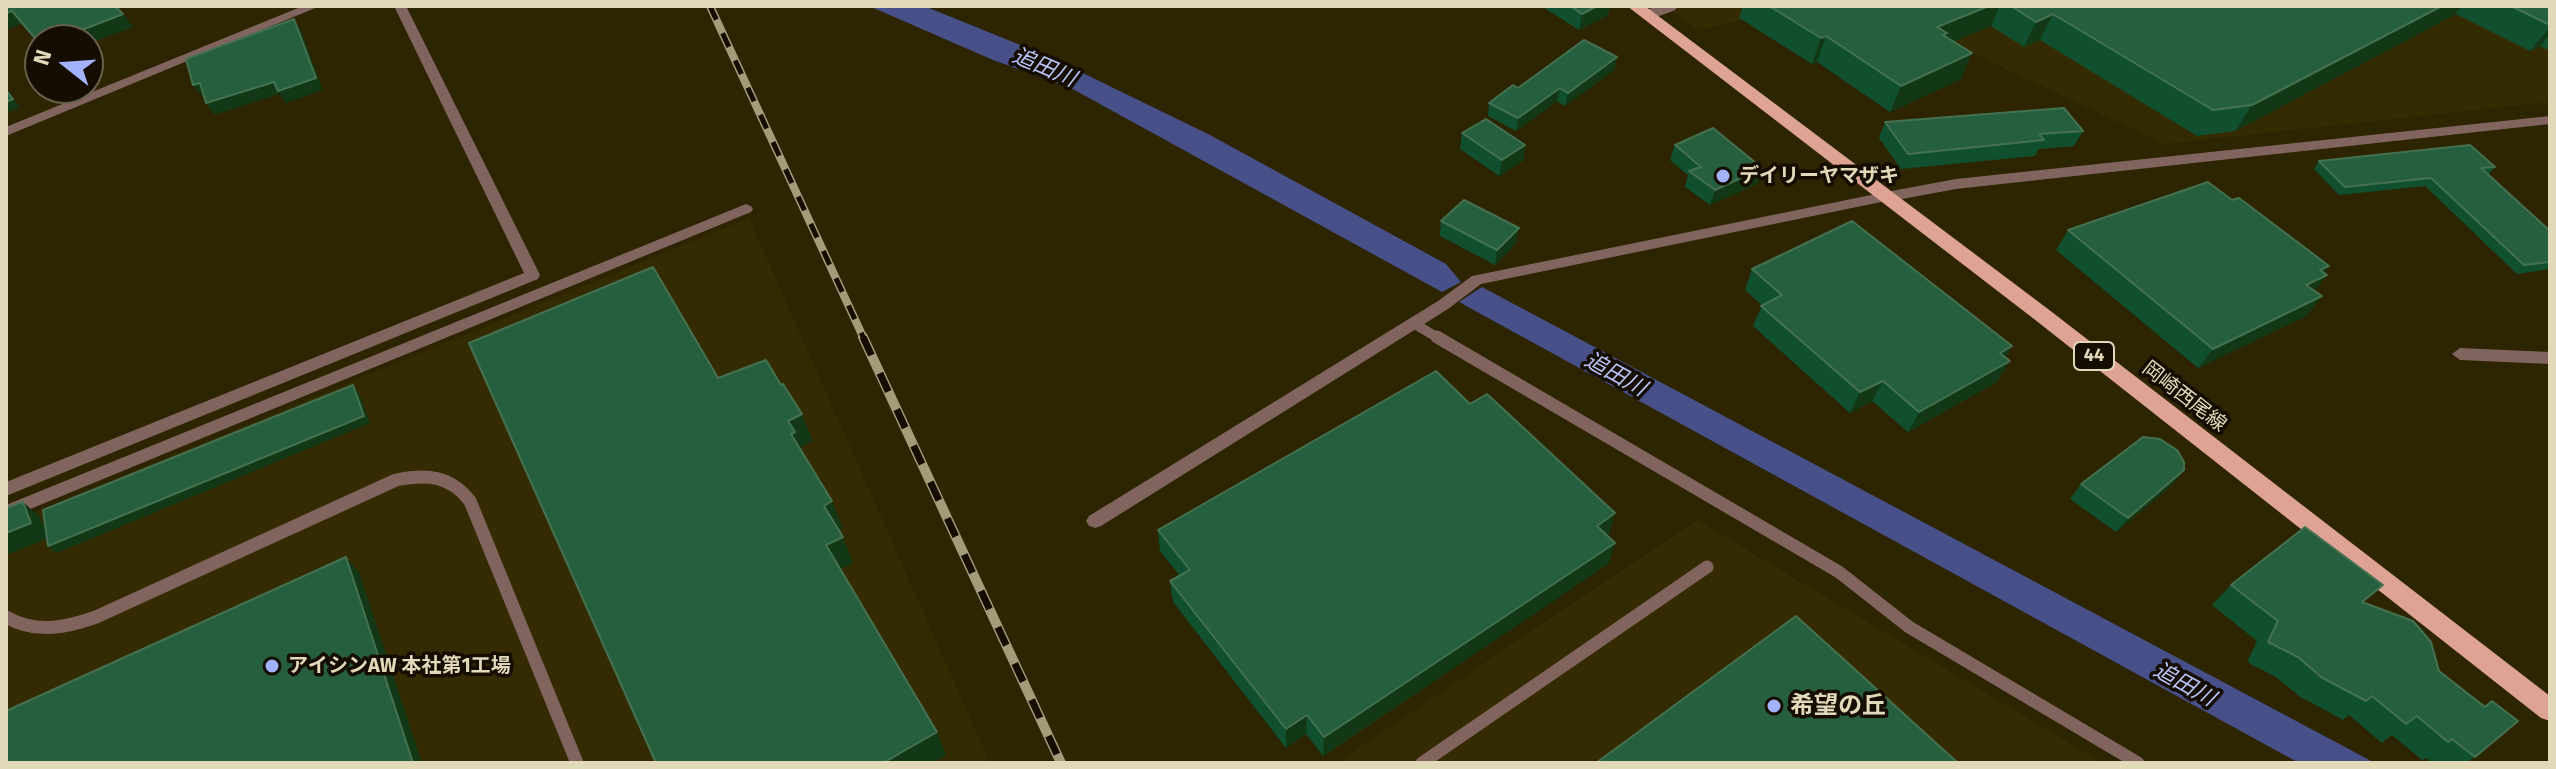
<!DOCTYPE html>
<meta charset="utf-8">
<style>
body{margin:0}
#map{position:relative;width:2556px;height:769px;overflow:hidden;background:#2d2402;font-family:"Fira Sans",sans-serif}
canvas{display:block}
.frame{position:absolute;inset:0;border:8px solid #e1d9b9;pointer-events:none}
.north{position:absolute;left:24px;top:24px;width:80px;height:80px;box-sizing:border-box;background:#140d00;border:2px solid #665f4a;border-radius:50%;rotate:287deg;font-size:22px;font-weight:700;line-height:32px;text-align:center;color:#e1d9b9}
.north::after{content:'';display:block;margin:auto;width:28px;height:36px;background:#a3b2fd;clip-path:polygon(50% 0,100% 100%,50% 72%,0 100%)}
</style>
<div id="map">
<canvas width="2556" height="769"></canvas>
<div class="frame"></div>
<div class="north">N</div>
</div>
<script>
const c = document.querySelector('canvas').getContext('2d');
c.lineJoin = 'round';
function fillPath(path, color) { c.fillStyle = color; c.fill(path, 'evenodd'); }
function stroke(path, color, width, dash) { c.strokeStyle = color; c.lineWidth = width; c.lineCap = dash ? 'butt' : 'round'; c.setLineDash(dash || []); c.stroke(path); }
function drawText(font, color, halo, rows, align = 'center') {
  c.font = font + ' "Fira Sans","Noto Sans JP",sans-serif'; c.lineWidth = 7; c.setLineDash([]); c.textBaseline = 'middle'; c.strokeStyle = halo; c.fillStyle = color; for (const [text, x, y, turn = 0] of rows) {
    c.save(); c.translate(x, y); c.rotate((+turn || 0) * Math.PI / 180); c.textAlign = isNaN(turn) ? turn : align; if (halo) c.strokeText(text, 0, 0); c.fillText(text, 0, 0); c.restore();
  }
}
fillPath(new Path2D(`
 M1666,6H1811L1698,30Z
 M1873,6H2550V102L2164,144Z
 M749,218L990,763H6V524Z
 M1697,520L2103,763H1336Z`), '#352b02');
fillPath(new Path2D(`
 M869,6H924L1050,57L1210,135L1446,264L1461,282L1442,292L1069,87L993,60Z
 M1482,287L2375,763H2299L1459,302Z`), '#475089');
stroke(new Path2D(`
 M1647,15L1672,6
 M1413,323L1440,339`), '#81645d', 10);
stroke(new Path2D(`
 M1437,337L1839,572L1909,627L2138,763
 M6,617C36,634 65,628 96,617L396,480C426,474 450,475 470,501L577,763
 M1422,763L1707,567`), '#81645d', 13);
fillPath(new Path2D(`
 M394,6H406L540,275L538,279L6,496V482L524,273Z
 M1886,192L1891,194L1893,197L1891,200L1481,284L1448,309L1101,526L1095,528L1089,526L1086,521L1089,516L1438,301L1472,276Z
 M746,204L751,206L753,209L751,212L6,519V505Z
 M2460,348L2550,352V364L2460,360L2452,354Z`), '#81645d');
fillPath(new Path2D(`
 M303,6H320L6,136V127Z
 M2550,116V124L1956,189L1886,202L1879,197L1886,192L1956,179Z`), '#81645d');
fillPath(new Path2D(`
 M1627,6H1645L2048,309L2550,696V721L2541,718L2034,319Z`), '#dea394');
const railFar1 = new Path2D(`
 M710,6L864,339`);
const rail = new Path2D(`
 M863,337L1061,763`);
stroke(railFar1, '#a49b7b', 8);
stroke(rail, '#a49b7b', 10);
stroke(railFar1, '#140d00', 5, [15]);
stroke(rail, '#140d00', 7, [20]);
fillPath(new Path2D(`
 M1541,6H1610L1608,15L1579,30Z
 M1743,6H2550V51L2540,46L2530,51L2456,14L2235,131L2197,136L2040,40L2024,47L1991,26L1954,41L1961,79L1890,112L1817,62L1812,64L1739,18Z
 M1617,57L1614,70L1565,106L1557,101L1516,131L1488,116L1489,103L1518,88Z
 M1885,122L2083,131L2074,146L2039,149L2035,156L1901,169L1879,138Z
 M1462,133L1525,145L1523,161L1499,176L1460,149Z
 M1675,145L1762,168L1757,184L1710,205L1685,187L1688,175L1670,160Z
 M2319,161L2495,167L2488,175L2550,231V269L2517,274L2425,186L2339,195L2314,169Z
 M2232,200L2329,266L2323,273L2315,291L2322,296L2306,316L2198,368L2056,250L2068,230Z
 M1441,221L1516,243L1495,265L1440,236Z
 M1752,269L2005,358L1997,382L1908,432L1872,401L1850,413L1753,326L1762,305L1745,290Z
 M2081,484L2172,485L2116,532L2070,499Z
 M1158,530L1609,535L1607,536L1615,543L1608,564L1323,756L1306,734L1286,748L1173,602L1170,581L1180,576L1160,551Z
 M2231,585L2364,602L2439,671L2485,706L2492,701L2475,757L2466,763H2433L2426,758L2422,760L2392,735L2382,743L2349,715L2343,720L2299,696L2276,677L2247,662L2257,641L2212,605Z`), '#10502e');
fillPath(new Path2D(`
 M1597,6H1610L1608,15L1579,30L1582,14Z
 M1989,6H2000L1991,26L1941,47L1937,27Z
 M2442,6H2462L2456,14L2235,131L2252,105Z
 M12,11L23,23L6,30V13Z
 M123,14L133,27L88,44V40H56Z
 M2053,14L2040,40L2024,47L2036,22Z
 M294,19L301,31L323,90L286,103L280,94L214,115L206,103L274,82Z
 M2550,27V34L2540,46L2530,51Z
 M1826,36L1817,62L1812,64L1821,38Z
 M1972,53L1961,79L1890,112L1901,86Z
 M1617,57L1614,70L1565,106L1568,93Z
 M200,83L208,94L202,96L193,85Z
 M6,88L20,107L6,113Z
 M1560,88L1557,101L1516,131L1518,118Z
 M1525,145L1523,161L1499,176L1502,160Z
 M1762,168L1757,184L1710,205L1715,190Z
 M1519,228L1516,243L1495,265L1497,250Z
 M2329,266L2318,279L2327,275L2312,295L2291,305L2320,270Z
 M2322,296L2306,316L2198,368L2213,349Z
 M2012,346L2000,367L2010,361L1997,382L1908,432L1919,412L2000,353Z
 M1883,381L1872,401L1850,413L1860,392Z
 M353,385L359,393L370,423L57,553L48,546Z
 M802,414L813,441L801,447L806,459L791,434L788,421Z
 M2184,470L2172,485L2116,532L2128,518Z
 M832,501L843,528L835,532L824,506Z
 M23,502L40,517L49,538L6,555V533Z
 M1615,513L1609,535L1591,547L1597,526Z
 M843,537L853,563L837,571L826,545Z
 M1615,543L1608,564L1323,756L1324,737Z
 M346,557L359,572L422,763H413Z
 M1307,715L1306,734L1286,748V729Z
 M937,732L946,755L933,763H883Z`), '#123816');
const building = new Path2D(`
 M6,6H115L123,14L56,40H40V44L12,11L6,13Z
 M1570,6H1597L1582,14Z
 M1769,6H1989L1937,27L1947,33L1943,35L1972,53L1901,86L1826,36L1821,38Z
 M2011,6H2442L2252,105L2213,110L2053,14L2036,22Z
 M2511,6H2550V25Z
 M294,19L316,78L278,91L274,82L206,103L200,83L193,85L186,59Z
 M1584,40L1617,57L1568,93L1560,88L1518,118L1489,103L1513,85L1518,88Z
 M6,90L13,99L6,102Z
 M2064,108L2083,131L2039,134L2044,140L1908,154L1885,122Z
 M1486,119L1525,145L1502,160L1462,133Z
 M1713,128L1762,168L1715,190L1689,171L1701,167L1675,145Z
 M2470,145L2495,167L2481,168L2550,231V262L2524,265L2431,178L2345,187L2319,161Z
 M2208,182L2232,200L2239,198L2329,266L2320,270L2327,275L2306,285L2322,296L2213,349L2068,230Z
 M1464,200L1519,228L1497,250L1441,221Z
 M1852,221L2012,346L2000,353L2010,361L1919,412L1883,381L1860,392L1761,306L1782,295L1752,269Z
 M653,267L718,378L766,360L781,385L783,384L802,414L788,421L795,432L791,434L832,501L824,506L843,537L826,545L937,732L883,763H656L469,343Z
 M1436,371L1470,404L1487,394L1615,513L1597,526L1615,543L1324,737L1307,715L1286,729L1170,581L1190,570L1158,530Z
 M353,385L364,416L48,546L43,510Z
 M2143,437L2160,439L2177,450L2184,462V470L2128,518L2081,484Z
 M23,502L31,523L6,533V508Z
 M2305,527L2383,585L2362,602L2413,621L2431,642L2439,671L2485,707L2492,701L2518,721L2475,757L2452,739L2448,742L2417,716L2406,724L2372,696L2366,701L2321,677L2298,657L2268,642L2278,621L2231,585Z
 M346,557L413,763H6V711Z
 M1796,616L1958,763H1596Z`);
fillPath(building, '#265f3d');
stroke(building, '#447251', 2);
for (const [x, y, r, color] of [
 [1723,176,8,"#a3b2fd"],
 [272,666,8,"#a3b2fd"],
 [1774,706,8,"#a3b2fd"]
]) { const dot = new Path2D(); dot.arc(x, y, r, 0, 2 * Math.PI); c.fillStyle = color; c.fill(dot); stroke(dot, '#140d00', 3); }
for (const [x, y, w] of [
 [2094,356,40]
]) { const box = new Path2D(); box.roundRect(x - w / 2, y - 14, w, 28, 6); c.fillStyle = '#140d00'; c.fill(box); stroke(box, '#e1d9b9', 2); }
drawText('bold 18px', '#e1d9b9', null, [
 ["44",2094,356]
]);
drawText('bold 20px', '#e1d9b9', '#140d00', [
 ["デイリーヤマザキ",1739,176],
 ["アイシンAW 本社第1工場",288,666]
], 'left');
drawText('20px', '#e1d9b9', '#140d00', [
 ["岡崎西尾線",2184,397,38]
]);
drawText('italic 22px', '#b8c3f7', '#140d00', [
 ["追田川",1044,68,23],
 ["追田川",1615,375,29],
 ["追田川",2184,685,29]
]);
drawText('bold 24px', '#e1d9b9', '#140d00', [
 ["希望の丘",1790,706]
], 'left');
</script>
